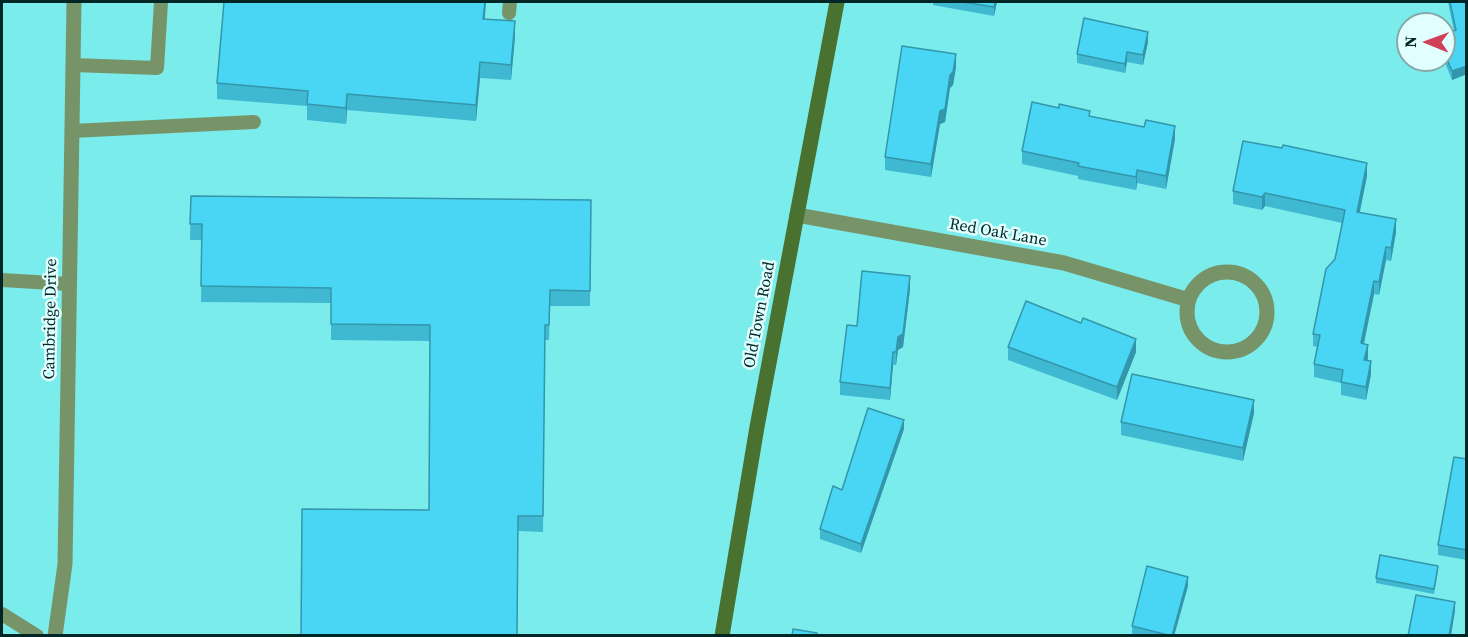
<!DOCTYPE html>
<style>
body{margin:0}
#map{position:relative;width:1468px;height:637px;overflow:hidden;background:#7becec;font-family:"Source Serif 4",serif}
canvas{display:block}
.frame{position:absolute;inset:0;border:3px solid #002626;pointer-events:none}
.north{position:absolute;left:1396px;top:12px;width:60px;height:60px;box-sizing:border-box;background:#e1fffe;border:2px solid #87a8a8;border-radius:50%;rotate:271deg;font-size:16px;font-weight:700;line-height:24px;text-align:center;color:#002626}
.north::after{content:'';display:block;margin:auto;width:21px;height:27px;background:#d04058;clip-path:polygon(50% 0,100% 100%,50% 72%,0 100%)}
</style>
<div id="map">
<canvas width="1468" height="637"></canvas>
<div class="frame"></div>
<div class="north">N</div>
</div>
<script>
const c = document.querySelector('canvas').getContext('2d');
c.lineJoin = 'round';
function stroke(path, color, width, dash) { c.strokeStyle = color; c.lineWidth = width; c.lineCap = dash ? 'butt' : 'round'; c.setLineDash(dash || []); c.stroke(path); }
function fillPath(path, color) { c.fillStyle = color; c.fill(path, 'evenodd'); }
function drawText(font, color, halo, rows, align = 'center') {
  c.font = font + ' "Source Serif 4",serif'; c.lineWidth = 5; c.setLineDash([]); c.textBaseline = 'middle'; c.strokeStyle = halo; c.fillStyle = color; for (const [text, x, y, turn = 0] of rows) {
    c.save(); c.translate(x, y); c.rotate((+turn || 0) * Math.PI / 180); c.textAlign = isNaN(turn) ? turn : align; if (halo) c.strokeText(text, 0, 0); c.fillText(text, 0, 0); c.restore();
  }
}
stroke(new Path2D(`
 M509,13L510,2
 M73,65L157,68L161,2
 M72,131L254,122
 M2,280L69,284
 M2,614L37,636`), '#779469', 14);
stroke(new Path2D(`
 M797,215L1064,263L1189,300
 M1187 312a40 40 0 1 1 80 0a40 40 0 1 1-80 0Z
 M55,636L65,564L74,2`), '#779469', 15);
stroke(new Path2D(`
 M722,636L757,427L837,2`), '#497230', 15);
fillPath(new Path2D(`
 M224,2H486L485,19L515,37L511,80L480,78L476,121L347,110L346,124L307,120V106L217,99V83Z
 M933,2H997L994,16L933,5Z
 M1448,2H1467V74L1452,80L1444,60V35L1454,31Z
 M1148,42L1143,65L1127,62L1125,73L1077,63V54Z
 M956,67L953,85L950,88L945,122L940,124L931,177L885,170V157Z
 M1090,116L1175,139L1166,189L1137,183L1136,190L1078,179V176L1022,164V151Z
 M1367,176L1360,212L1396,232L1391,261L1386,260L1379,295L1374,294L1364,344L1368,358L1367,361L1371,374L1366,400L1341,395V383L1314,377V364L1317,347L1313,346V334L1335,259L1342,223L1265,206L1262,210L1233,204V191Z
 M191,196L591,200L590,306H550L549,340H545L543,532L518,531L429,510L430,341L331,340V303L201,302L202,240H190Z
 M910,289L903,347L898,350L896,365H893L890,400L840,395V382L857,326Z
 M1008,347L1136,352L1117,400L1008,360Z
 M1467,401V418H1465Z
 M1254,413L1243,461L1121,435V422Z
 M904,429L861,553L820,539V529L842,490Z
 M1467,459V560L1438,555V545Z
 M1438,571L1434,594L1376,583V578Z
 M1188,586L1174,636L1132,635V626Z`), '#3fb8d2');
fillPath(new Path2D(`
 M485,2H486L483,34V19Z
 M995,2H997L994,16V7Z
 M515,21V37L511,80V65Z
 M1148,32V42L1143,65V55Z
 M1127,52V62L1125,73V64Z
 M956,54V67L953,85L950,88L945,122L940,124L931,177V164L940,111Z
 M480,62V78L476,121V105Z
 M1467,66V74L1452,80V71Z
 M347,94V110L346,124V108Z
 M1175,126V139L1166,189V176Z
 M1367,163V176L1357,224V212Z
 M1137,170V183L1136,190V177Z
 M1265,193V206L1262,210V197Z
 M1396,219V232L1391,261V248Z
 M1386,247V260L1379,295V282Z
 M910,276V289L903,347L898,350L896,365V352L898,337Z
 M1374,281V294L1361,356V343Z
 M1136,339V352L1117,400V387Z
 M1368,345V358L1364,373V360Z
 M893,352V365L890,400V388Z
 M1371,361V374L1366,400V387Z
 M1254,400V413L1243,461V448Z
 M904,420V429L861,553V544Z
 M1188,577V586L1174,636H1172Z
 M1455,602V611L1451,636H1449Z`), '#3396ab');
const building = new Path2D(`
 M224,2H485L483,19L515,21L511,65L480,62L476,105L347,94L346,108L307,104L308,91L217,83Z
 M963,2H995L994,7Z
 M1450,2H1467V66L1452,71L1444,52V35L1456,30Z
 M1084,18L1148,32L1143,55L1127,52L1125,64L1077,54Z
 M902,46L956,54L953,72L950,75L945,109L940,111L931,164L885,157Z
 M1032,102L1059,108V104L1090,111L1089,116L1144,127L1146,120L1175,126L1166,176L1137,170L1136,177L1078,166L1079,163L1022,151Z
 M1243,141L1282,148L1283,145L1367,163L1357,212L1396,219L1391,248L1386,247L1379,282L1374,281L1361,343L1368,345L1364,360L1371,361L1366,387L1341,382L1343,370L1314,364L1320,335L1313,334L1326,269L1335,259L1345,210L1265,193L1262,197L1233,191Z
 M191,196L591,200L590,291L550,290L549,325H545L543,516H518L517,636H301L302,509L429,510L430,325L331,324V288L201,286L202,224H190Z
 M862,271L910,276L903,334L898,337L896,352H893L890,388L840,382L847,325L857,326Z
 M1026,301L1081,323L1083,318L1136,339L1117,387L1008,347Z
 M1132,374L1254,400L1243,448L1121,422Z
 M868,408L904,420L861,544L820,529L833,486L842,490Z
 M1454,457L1467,459V550L1438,545Z
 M1380,555L1438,566L1434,589L1376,578Z
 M1147,566L1188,577L1172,636L1132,626Z
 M1416,595L1455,602L1449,636H1408Z
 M793,629L817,633V636H792Z`);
fillPath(building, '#49d6f4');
stroke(building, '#3396ab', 1.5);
drawText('16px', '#002626', '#e1fffe', [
 ["Red Oak Lane",998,233,10],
 ["Old Town Road",760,315,-79],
 ["Cambridge Drive",51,319,-89]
]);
</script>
